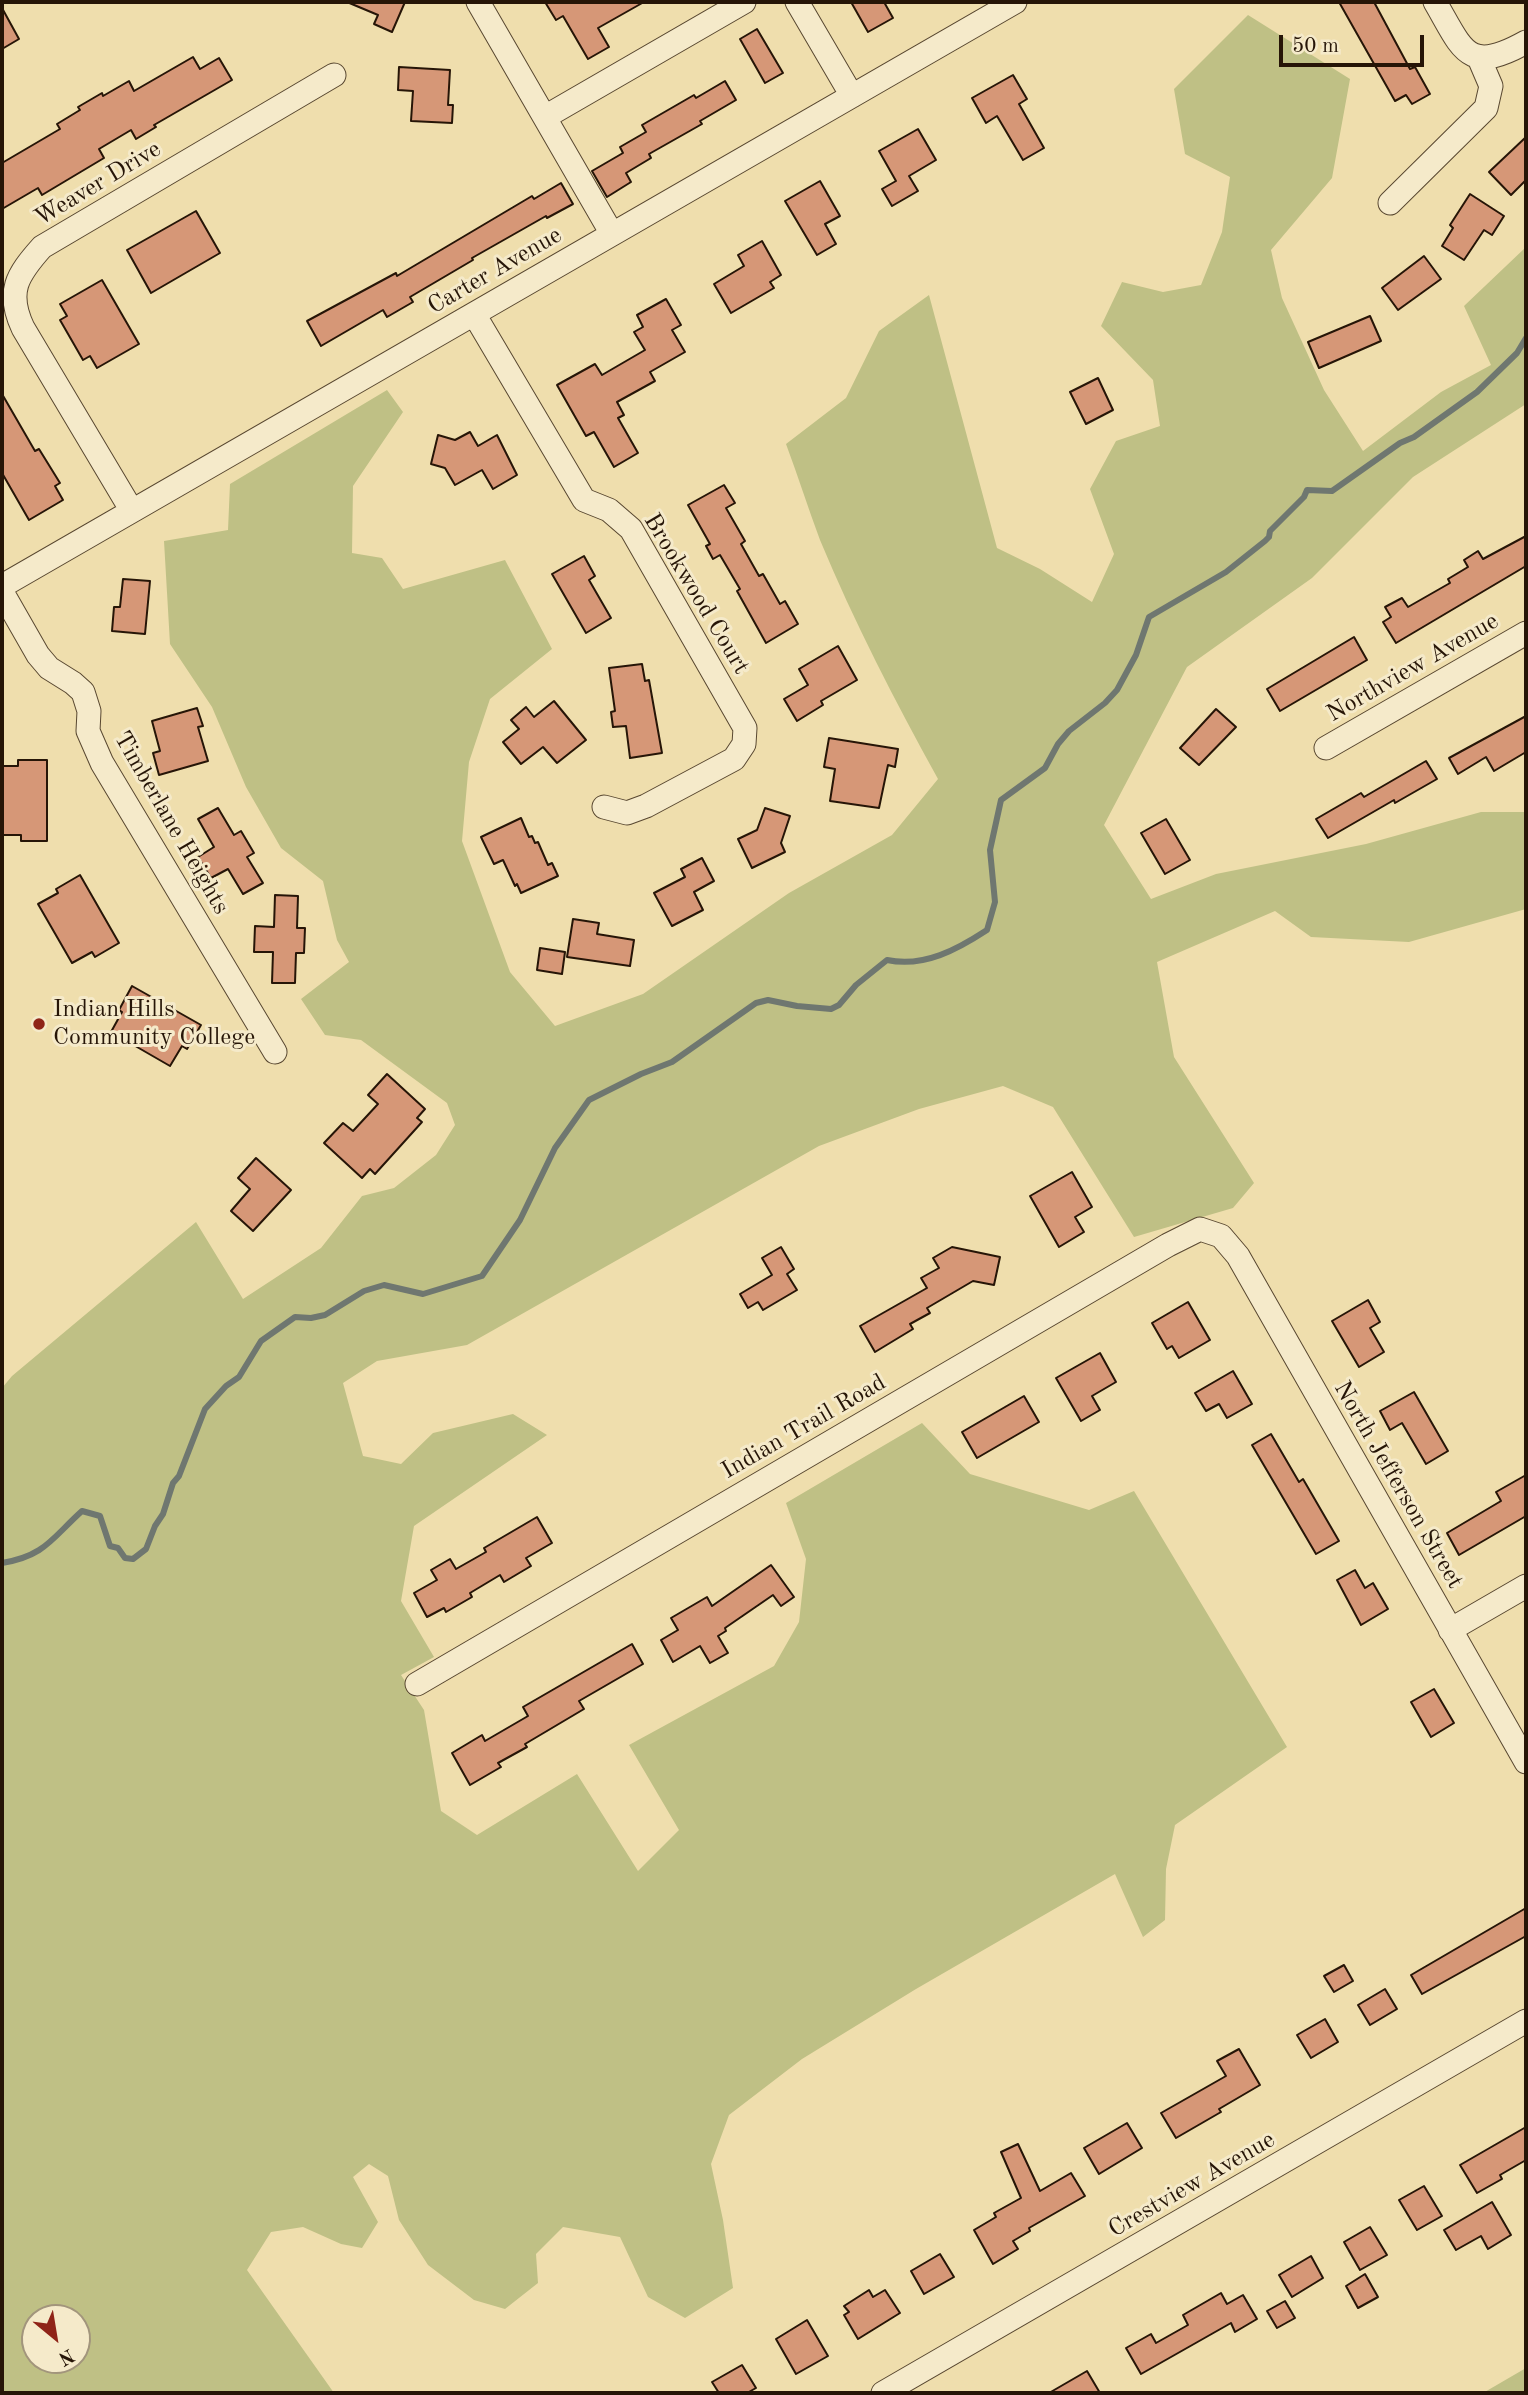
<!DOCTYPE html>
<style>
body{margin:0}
#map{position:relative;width:1528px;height:2395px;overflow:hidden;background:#efdead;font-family:"Old Standard TT",serif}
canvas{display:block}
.frame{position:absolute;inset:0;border:4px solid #261507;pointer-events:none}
.north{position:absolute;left:21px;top:2304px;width:70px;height:70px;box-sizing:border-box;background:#f5eaca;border:2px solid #a2957c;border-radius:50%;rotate:150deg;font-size:19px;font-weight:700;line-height:28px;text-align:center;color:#261507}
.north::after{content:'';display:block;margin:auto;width:24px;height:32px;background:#8f2418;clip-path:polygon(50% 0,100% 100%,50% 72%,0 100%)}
.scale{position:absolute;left:1279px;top:35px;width:145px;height:32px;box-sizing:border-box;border:4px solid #261507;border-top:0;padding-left:9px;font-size:21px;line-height:24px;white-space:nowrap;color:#261507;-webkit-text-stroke:5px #f5eaca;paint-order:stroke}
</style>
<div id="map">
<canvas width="1528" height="2395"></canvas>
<div class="frame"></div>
<div class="north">N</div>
<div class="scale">50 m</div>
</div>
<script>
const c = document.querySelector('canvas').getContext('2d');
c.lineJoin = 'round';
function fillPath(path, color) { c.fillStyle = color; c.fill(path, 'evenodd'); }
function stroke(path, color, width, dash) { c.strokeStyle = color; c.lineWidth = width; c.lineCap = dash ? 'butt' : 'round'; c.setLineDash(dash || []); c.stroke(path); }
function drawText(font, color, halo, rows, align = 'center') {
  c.font = font + ' "Old Standard TT",serif'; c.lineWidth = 6; c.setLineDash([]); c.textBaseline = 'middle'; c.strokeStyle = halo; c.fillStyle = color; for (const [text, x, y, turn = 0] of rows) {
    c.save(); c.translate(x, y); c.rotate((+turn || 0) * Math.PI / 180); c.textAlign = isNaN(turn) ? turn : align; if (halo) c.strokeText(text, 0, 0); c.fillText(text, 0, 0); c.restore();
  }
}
fillPath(new Path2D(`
 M1248,15L1350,79L1332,178L1271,250L1282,298L1324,390L1363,451L1441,392L1491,365L1464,306L1526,247V404L1413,477L1312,578L1187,667L1104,825L1151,899L1216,874L1366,844L1481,812H1526V909L1409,942L1311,937L1275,911L1157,962L1174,1057L1254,1183L1233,1208L1134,1237L1053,1107L1003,1086L919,1109L819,1146L467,1345L377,1361L343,1383L363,1456L401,1464L433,1433L513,1414L547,1435L414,1526L401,1601L434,1657L401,1675L424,1710L441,1811L477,1835L577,1774L638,1871L679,1830L629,1745L774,1666L799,1622L806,1559L786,1503L922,1423L970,1474L1089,1510L1134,1491L1287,1747L1175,1825L1166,1869L1165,1920L1143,1937L1115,1874L916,1989L802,2059L729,2115L711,2164L723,2220L733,2288L685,2318L648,2297L620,2237L563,2227L536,2254L538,2283L505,2309L474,2300L428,2265L399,2220L388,2176L369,2164L353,2177L378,2222L362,2248L341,2244L303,2227L271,2232L247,2270L334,2393H2V1388L12,1376L196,1222L243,1299L321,1248L362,1196L394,1188L436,1155L455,1125L447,1103L361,1040L325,1035L301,999L349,962L337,940L323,881L281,848L246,787L212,707L170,644L164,541L228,530L230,484L387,390L403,412L353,486L352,553L382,558L403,589L505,560L552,649L490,699L469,762L462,841L510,972L555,1026L643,994L789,893L892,835L938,779C895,701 854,622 820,540C808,508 798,476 786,444L846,398L879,331L929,295L997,548L1040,569L1092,602L1114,554L1090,489L1116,441L1160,426L1153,380L1101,326L1122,282L1163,292L1201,285L1222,232L1230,177L1185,154L1174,89ZM35,2318H77V2360H35Z
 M1526,2368V2393H1483Z`), '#bfc085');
stroke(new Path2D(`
 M2,1563C45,1556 52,1538 82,1511L100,1516L110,1546L118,1548L125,1558L133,1559L146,1549L155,1526L163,1514L173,1483L179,1476L205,1409L226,1386L239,1377L261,1341L295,1317L311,1318L325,1315L364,1291L384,1285L423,1294L482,1276L520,1220L555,1148L589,1100L641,1074L672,1062L756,1003L768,1000L797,1006L831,1009L839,1005L856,985L887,960C924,968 958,949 987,930L995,902L990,850L1001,800L1045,768L1058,744L1069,731L1105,703L1117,690L1136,655L1149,617L1226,572L1265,541L1269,537L1270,531L1304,497L1307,490L1332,491L1400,443L1414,437L1477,392L1517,353L1526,338`), '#6f7770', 6);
const building = new Path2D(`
 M347,2H405L392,32L374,24L378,15Z
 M545,2H644L598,28L609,47L588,59L563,16L556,20Z
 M851,2H884L893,18L868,32Z
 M1339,2H1374L1410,69L1415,67L1430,94L1412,104L1406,95L1395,101Z
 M2,8L19,39L2,49Z
 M757,29L783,73L765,83L740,39Z
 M193,57L200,69L219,58L232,80L154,125L156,127L136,139L131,130L99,149L104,158L42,195L38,188L2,209V163L60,129L57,124L80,110L78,107L102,93L103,96L129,81L134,91Z
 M399,67L450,70L448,105H453L452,123L411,121L413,91L398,90Z
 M1013,75L1027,99L1019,104L1044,148L1023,160L997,116L986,123L972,98Z
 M725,81L736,100L700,121L702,124L649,154L651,158L626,173L631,182L607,197L592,171L623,153L620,147L646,132L642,125L694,95L696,98Z
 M918,129L936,160L909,176L918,191L892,206L882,189L896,181L879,151Z
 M1526,137V180L1511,195L1489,172Z
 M820,181L840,216L825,224L836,244L817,255L785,201Z
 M561,183L573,204L547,218L546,216L472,258L473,260L410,297L413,302L387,317L383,310L321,346L307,321L396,273L397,276L532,196L534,199Z
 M1470,194L1504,216L1492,235L1484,230L1464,260L1442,246L1453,228L1450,225Z
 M196,211L220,253L151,293L127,250Z
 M762,241L781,275L770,282L774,288L731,313L714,284L744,266L738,255Z
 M1424,256L1441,279L1398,310L1382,288Z
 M102,280L139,344L97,368L90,356L83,360L60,320L67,316L60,304Z
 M666,299L681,325L672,330L685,352L650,372L655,381L617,402L624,415L618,418L638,453L614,467L594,432L586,436L557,385L595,364L602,375L645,350L634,332L643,327L637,315Z
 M1370,316L1381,341L1319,368L1308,342Z
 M1098,378L1113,410L1086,424L1070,392Z
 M2,394L35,451L39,449L60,483L55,486L63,500L29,520L2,473Z
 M470,432L478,446L497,435L517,475L493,489L482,470L455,485L445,468L431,464L438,435L455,440Z
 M724,485L735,503L726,508L745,541L741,544L759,576L763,574L780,604L785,601L798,624L766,643L737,591L740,589L720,555L713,559L706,546L710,544L688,505Z
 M1526,536V566L1396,643L1383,622L1391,617L1385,607L1402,598L1408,607L1450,583L1448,579L1468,567L1464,560L1478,551L1483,559Z
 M584,556L595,576L589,580L611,618L586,633L552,574Z
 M123,579L150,581L145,634L112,631L114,607H120Z
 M1354,637L1367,660L1280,711L1267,689Z
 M838,646L857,680L821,701L823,705L797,721L784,699L808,685L799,669Z
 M642,664L645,681L649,680L662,753L630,758L626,726L613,727L611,712L615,711L609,668Z
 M554,701L586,740L557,763L543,747L521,764L503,742L519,729L511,720L526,707L534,717Z
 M197,708L203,726L198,727L208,761L159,775L153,753L160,751L152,721Z
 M1216,709L1236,727L1199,765L1180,748Z
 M1526,716V752L1494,771L1486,757L1458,774L1449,758Z
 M829,738L898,749L895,767L888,765L879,808L830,801L835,769L824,767Z
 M18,760H47V841H21V835H2V766H18Z
 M1426,761L1437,779L1395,803L1394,800L1328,838L1316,819L1361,793L1364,797Z
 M218,808L234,835L241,831L254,853L247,857L263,883L243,894L228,869L211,878L198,857L214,847L198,819Z
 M765,808L790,816L781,843L785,852L752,868L738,839L757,830Z
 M521,818L529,837L532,836L535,843L538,842L548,865L552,863L558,876L521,893L517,884L515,886L503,860L494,864L481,837Z
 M1166,819L1190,860L1165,874L1141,833Z
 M702,858L714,881L694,892L703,910L672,926L654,893L685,877L681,869Z
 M80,875L119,943L95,957L92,952L72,963L38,904L58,893L56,889Z
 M275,895L298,896L297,928H305L304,953H296L295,983H272L273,952H254L255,926L274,927Z
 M573,919L599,923L597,934L634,940L630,966L567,957Z
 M540,948L565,952L562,974L537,970Z
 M132,986L201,1025L187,1049L182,1046L170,1066L111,1032L122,1012L119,1010Z
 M387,1074L425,1109L417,1118L422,1122L375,1174L370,1169L362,1178L324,1143L343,1123L353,1131L378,1104L368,1095Z
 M256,1158L291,1190L253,1231L231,1211L250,1189L238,1178Z
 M1072,1172L1092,1207L1075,1217L1084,1232L1059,1247L1030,1196Z
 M781,1247L794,1269L787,1274L797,1290L763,1310L758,1302L748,1308L740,1294L772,1275L762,1258Z
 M952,1247L1000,1257L994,1285L973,1281L927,1308L930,1313L910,1324L913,1329L875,1352L860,1326L927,1288L921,1278L939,1268L933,1258Z
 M1368,1300L1380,1322L1370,1328L1384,1352L1359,1367L1332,1321Z
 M1188,1302L1210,1340L1179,1358L1172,1346L1167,1349L1152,1323Z
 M1100,1353L1116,1382L1092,1396L1100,1410L1081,1421L1056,1378Z
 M1233,1371L1252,1404L1227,1418L1219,1404L1206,1411L1195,1393Z
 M1414,1392L1448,1451L1426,1464L1402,1423L1390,1430L1380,1411Z
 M1024,1396L1039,1422L977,1458L962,1432Z
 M1271,1434L1299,1482L1303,1479L1339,1541L1316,1554L1252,1445Z
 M1526,1475V1516L1459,1555L1447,1533L1501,1501L1496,1492Z
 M537,1517L552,1543L526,1558L531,1566L504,1582L500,1575L470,1593L472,1597L446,1612L444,1608L427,1617L414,1593L437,1580L431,1570L450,1559L456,1569L486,1552L484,1548Z
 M771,1565L794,1597L781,1606L773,1595L725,1628L726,1631L718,1636L728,1653L710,1663L700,1646L673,1662L661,1640L678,1630L671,1618L707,1597L712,1606Z
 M1355,1570L1365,1588L1373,1583L1388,1609L1361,1625L1337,1580Z
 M632,1644L643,1664L579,1701L584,1709L525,1744L527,1747L498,1763L501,1767L470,1785L452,1753L482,1735L485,1741L528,1716L523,1707Z
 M1434,1689L1454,1723L1431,1737L1411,1702Z
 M1526,1908V1936L1422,1994L1411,1975Z
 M1344,1965L1353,1981L1334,1992L1324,1976Z
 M1385,1989L1397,2009L1370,2025L1358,2005Z
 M1325,2019L1338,2042L1311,2058L1297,2035Z
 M1239,2049L1260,2085L1219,2109L1221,2112L1176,2138L1161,2113L1226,2076L1217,2061Z
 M1127,2123L1142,2148L1099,2174L1084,2148Z
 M1526,2127V2160L1500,2175L1502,2179L1477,2193L1460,2165Z
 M1018,2144L1040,2191L1071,2173L1085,2196L1029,2228L1030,2231L1013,2241L1018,2249L993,2264L974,2230L996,2217L994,2213L1021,2198L1001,2152Z
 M1424,2186L1442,2216L1417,2230L1399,2200Z
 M1492,2202L1511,2235L1488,2249L1481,2236L1456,2250L1444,2230Z
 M1370,2227L1387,2255L1360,2270L1344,2242Z
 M940,2254L954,2277L924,2294L911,2271Z
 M1311,2256L1323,2278L1292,2297L1279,2275Z
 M1365,2274L1378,2297L1358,2308L1346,2286Z
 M869,2290L873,2297L885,2290L900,2313L858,2339L844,2315L849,2312L844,2306Z
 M1221,2293L1227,2304L1243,2295L1257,2319L1235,2332L1231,2323L1141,2374L1126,2348L1151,2334L1156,2343L1188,2325L1183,2315Z
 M1285,2301L1295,2318L1277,2328L1267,2311Z
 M807,2320L828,2356L796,2374L776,2339Z
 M742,2365L756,2388L747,2393H719L712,2382Z
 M1087,2371L1100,2393H1049Z`);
fillPath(building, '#d69777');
stroke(building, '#261507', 2);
const minor = new Path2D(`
 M478,2L612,234
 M797,2L852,96
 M1435,2C1463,50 1467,75 1526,42
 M545,117L744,2
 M1390,203L1486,108L1491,86L1479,58
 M474,314L584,500L609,510L631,529L745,728L744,744L734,759L646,806L627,813L604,807
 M132,511L23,328C6,292 17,275 42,247L334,75
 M2,586L1015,2
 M2,592L38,655L49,668L73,683L83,692L89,711L88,731L102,763L275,1052
 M1326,748L1526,633
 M1450,1630L1526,1586
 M417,1684L1168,1245L1200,1229L1221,1236L1238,1256L1526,1762
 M883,2393L1526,2021`);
stroke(minor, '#584730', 25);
stroke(minor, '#f5eaca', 23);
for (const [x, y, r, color] of [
 [39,1024,7,"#8f2418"]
]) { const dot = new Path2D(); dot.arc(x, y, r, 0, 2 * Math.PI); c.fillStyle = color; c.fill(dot); stroke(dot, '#f5eaca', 2.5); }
drawText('24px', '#261507', '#f5eaca', [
 ["Weaver Drive",98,184,-31],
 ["Carter Avenue",495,271,-30],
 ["Brookwood Court",696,594,59],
 ["Northview Avenue",1413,668,-30],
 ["Timberlane Heights",171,823,60],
 ["Indian Trail Road",804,1427,-30],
 ["North Jefferson Street",1398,1485,60],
 ["Crestview Avenue",1192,2185,-30]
]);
drawText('24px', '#261507', '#f5eaca', [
 ["Indian Hills",53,1010],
 ["Community College",53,1038]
], 'left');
</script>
